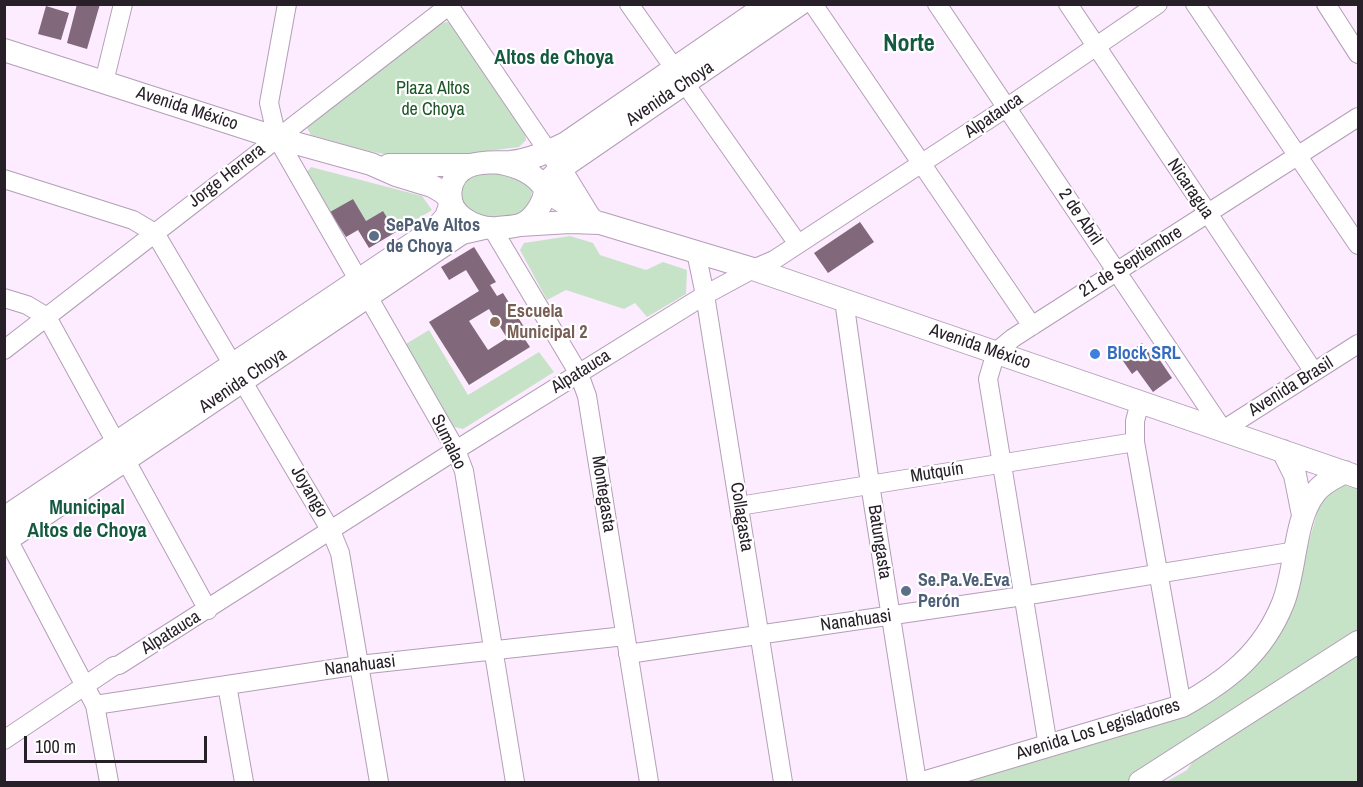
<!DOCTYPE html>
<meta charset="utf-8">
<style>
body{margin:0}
#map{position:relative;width:1363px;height:787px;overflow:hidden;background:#fdebff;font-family:"Archivo Narrow",sans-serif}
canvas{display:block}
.frame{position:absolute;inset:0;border:6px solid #282029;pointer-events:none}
.scale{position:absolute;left:24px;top:736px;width:183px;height:27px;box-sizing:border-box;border:3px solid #282029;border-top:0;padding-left:8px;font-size:18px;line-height:21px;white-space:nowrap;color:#282029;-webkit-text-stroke:4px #fff;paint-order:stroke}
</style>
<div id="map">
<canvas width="1363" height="787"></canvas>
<div class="frame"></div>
<div class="scale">100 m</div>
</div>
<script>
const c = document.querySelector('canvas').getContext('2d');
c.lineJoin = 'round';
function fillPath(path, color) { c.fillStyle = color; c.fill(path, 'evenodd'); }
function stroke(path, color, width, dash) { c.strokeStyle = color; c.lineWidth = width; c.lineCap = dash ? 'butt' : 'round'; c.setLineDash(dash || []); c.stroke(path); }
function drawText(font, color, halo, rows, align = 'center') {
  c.font = font + ' "Archivo Narrow",sans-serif'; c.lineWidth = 4.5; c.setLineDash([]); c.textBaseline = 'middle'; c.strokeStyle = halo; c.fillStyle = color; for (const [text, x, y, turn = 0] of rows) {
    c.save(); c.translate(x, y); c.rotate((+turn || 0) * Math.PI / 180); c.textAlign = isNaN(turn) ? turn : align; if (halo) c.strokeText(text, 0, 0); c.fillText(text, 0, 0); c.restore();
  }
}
fillPath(new Path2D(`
 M447,22L454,25L525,130L526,140L519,147C482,151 443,160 407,157C374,155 342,143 311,135L307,128L439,24Z
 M311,167L422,196L432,210L396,232L383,211L366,221L353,199L329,213L305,174Z
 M495,167L532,187C533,203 521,220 503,220C492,220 480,216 469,215L456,192L464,177Z
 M570,236L593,243L600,255L646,270L663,262L687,270L686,294L647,317L635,303L624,309L566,290L547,300L520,250L524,243Z
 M429,330L468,395L539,352L554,372L463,429L454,427L406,344Z
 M1343,485L1358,489V635L1128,782H948L1218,694L1300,575L1321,498Z
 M1358,652V782H1166L1187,770L1194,760Z`), '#c6e3c8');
fillPath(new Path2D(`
 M77,4H100L87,49L67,43Z
 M46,6L69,13L61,40L38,34Z
 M353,199L366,221L383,211L396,232L369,248L358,230L346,237L330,212Z
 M860,222L874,242L828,273L814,253Z
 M474,247L496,282L490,285L497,296L503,293L529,335L524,338L530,347L469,385L429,322L479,291L466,270L449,280L441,267ZM489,309L507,338L488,350L469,321Z
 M1142,343L1153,359L1157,356L1172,378L1153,392L1137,370L1132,374L1121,358Z`), '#81687a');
const minor = new Path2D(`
 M287,4L269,103L277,138L456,450L464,471L515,782
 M448,4L556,163
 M629,4L798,244
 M813,4L1032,326
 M937,4L1223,430L1358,344
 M1068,4L1314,372
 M1195,4L1358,245
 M1326,4L1358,54
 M104,82L123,4
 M4,179L133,220L155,233L331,531L340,553L379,782
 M492,228L579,374L587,396L649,782
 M696,252L705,295L783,782
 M4,298L27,305L47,317L208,610
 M844,300L870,484L917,782
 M4,350L451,4
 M1140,402L1135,421V442L1182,706
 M739,506L1135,442
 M4,532L95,705L109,782
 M628,654L1023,596L1296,551
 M227,685L244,782
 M95,705L359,665L625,636
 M4,740L114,666L119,665L456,450L705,295L753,269L774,260L1006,108L1158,4
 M1048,746L988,379L996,352L1013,338L1358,117`);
const major = new Path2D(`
 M4,50L277,138L371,164L396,175L432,186L444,193L450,200
 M500,163C517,166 535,173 545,189C545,202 533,221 520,225C513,227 505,227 497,228C485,229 473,225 463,218C444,205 447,175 469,166C481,161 497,163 510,162C530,160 548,152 566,143L768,4
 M389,165H472
 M560,169L590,218
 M545,189L550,179L560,169L800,4
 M545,191L593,220
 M520,225L570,222L600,223L753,269L1358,477
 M1283,451L1295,475L1303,515
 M4,518L436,228L446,217L451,202
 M4,542L462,233L484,228
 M926,782L1182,706C1228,680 1263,653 1283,603C1296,571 1294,519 1315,493C1322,483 1334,478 1345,472
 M1140,782L1358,642`);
stroke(minor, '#b39eb6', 20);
stroke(major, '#b39eb6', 24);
stroke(minor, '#fff', 18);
stroke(major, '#fff', 22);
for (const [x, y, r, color] of [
 [374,236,6,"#5c6f8a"],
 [495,322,6,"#8d6e63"],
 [1095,354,6,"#3f7fe0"],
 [906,591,6,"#5c6f8a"]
]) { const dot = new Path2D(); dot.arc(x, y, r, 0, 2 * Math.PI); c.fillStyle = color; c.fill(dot); stroke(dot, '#fff', 2); }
drawText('18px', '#1e5628', '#fff', [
 ["Plaza Altos",433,89],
 ["de Choya",433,110]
]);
drawText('18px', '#282029', '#fff', [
 ["Avenida Choya",670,94,-34],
 ["Avenida México",187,109,18],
 ["Alpatauca",994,116,-34],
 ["Jorge Herrera",227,176,-38],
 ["Nicaragua",1190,189,56],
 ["2 de Abril",1080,217,56],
 ["21 de Septiembre",1131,262,-32],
 ["Avenida México",980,347,19],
 ["Alpatauca",581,372,-32],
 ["Avenida Choya",243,381,-34],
 ["Avenida Brasil",1291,387,-32],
 ["Sumalao",448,442,64],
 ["Mutquín",937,473,-9],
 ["Joyango",309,492,60],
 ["Montegasta",603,494,81],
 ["Collagasta",741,517,81],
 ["Batungasta",879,542,81],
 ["Nanahuasi",856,621,-8],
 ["Alpatauca",171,633,-32],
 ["Nanahuasi",360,666,-7],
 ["Avenida Los Legisladores",1098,730,-17]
]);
drawText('bold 18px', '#4e5e75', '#fff', [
 ["SePaVe Altos",386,226],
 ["de Choya",386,247],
 ["Se.Pa.Ve.Eva",918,581],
 ["Perón",918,602]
], 'left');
drawText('bold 18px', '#785e54', '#fff', [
 ["Escuela",507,312],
 ["Municipal 2",507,333]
], 'left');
drawText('bold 18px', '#366cbe', '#fff', [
 ["Block SRL",1107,354]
], 'left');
drawText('bold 20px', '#145940', '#fff', [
 ["Altos de Choya",554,59],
 ["Municipal",87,509],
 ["Altos de Choya",87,532]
]);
drawText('bold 24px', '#145940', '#fff', [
 ["Norte",909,45]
]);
</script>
